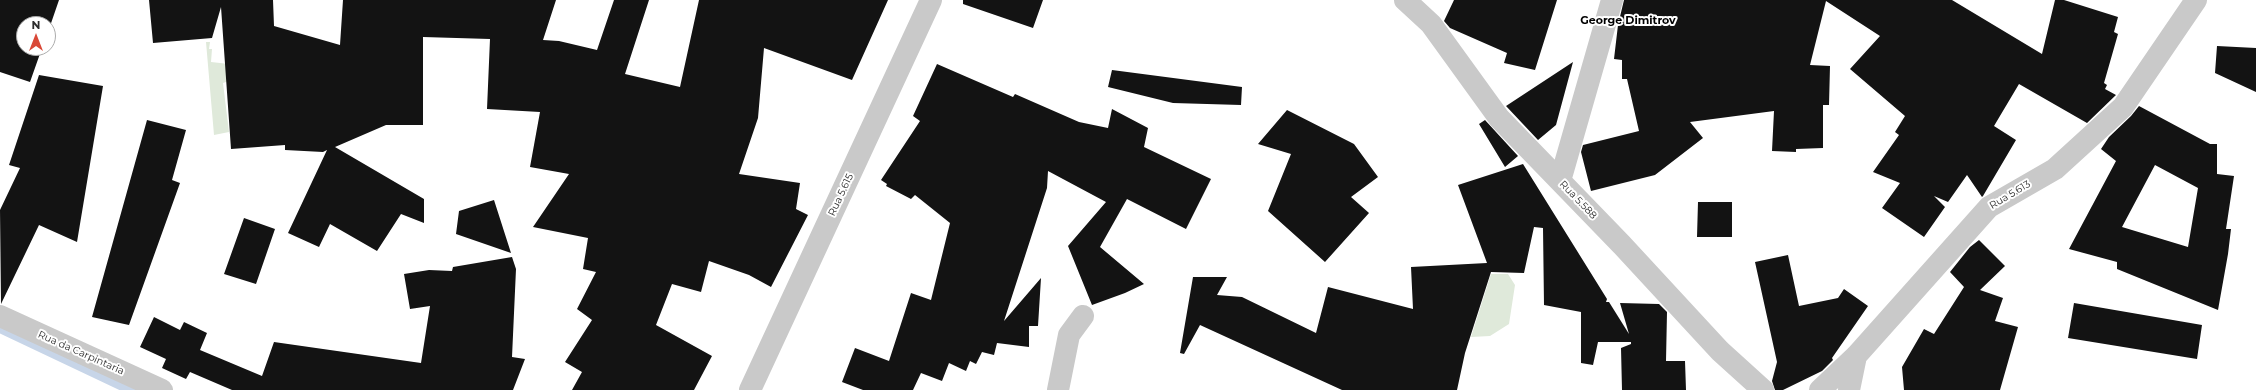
<!DOCTYPE html>
<style>
body{margin:0}
#map{position:relative;width:2256px;height:390px;overflow:hidden;background:#fff;font-family:Montserrat,sans-serif}
canvas{display:block}
.north{position:absolute;left:16px;top:16px;width:40px;height:40px;box-sizing:border-box;background:#fff;border:1px solid #ababab;border-radius:50%;rotate:0deg;font-size:11px;font-weight:700;line-height:16px;text-align:center;color:#2c2c2c}
.north::after{content:'';display:block;margin:auto;width:14px;height:18px;background:#d94837;clip-path:polygon(50% 0,100% 100%,50% 72%,0 100%)}
</style>
<div id="map">
<canvas width="2256" height="390"></canvas>
<div class="north">N</div>
</div>
<script>
const c = document.querySelector('canvas').getContext('2d');
c.lineJoin = 'round';
function fillPath(path, color) { c.fillStyle = color; c.fill(path, 'evenodd'); }
function stroke(path, color, width, dash) { c.strokeStyle = color; c.lineWidth = width; c.lineCap = dash ? 'butt' : 'round'; c.setLineDash(dash || []); c.stroke(path); }
function drawText(font, color, halo, rows, align = 'center') {
  c.font = font + ' Montserrat,sans-serif'; c.lineWidth = 4; c.setLineDash([]); c.textBaseline = 'middle'; c.strokeStyle = halo; c.fillStyle = color; for (const [text, x, y, turn = 0] of rows) {
    c.save(); c.translate(x, y); c.rotate((+turn || 0) * Math.PI / 180); c.textAlign = isNaN(turn) ? turn : align; if (halo) c.strokeText(text, 0, 0); c.fillText(text, 0, 0); c.restore();
  }
}
fillPath(new Path2D(`
 M206,42H210L209,49H212L211,62L229,64L252,73L223,83L229,132L214,135Z
 M1491,274H1508L1515,285L1509,324L1490,336L1471,337Z`), '#dfe9da');
stroke(new Path2D(`
 M0,328L131,390`), '#c7d5e8', 10);
fillPath(new Path2D(`
 M0,0H59L48,32V24H24V48H42L30,82L0,72Z
 M149,0H273L274,26L340,45L343,0H556L543,40L559,41L597,50L614,0H649L625,74L680,87L699,0H888L852,80L764,48L758,118L739,174L800,183L796,209L808,215L771,287L749,275L709,261L701,292L672,284L656,325L712,356L694,390H572L582,372L565,362L592,320L577,309L596,272L583,269L588,238L533,227L569,174L530,167L540,112L487,109L490,39L423,37V125H386L335,147L424,199V223L401,214L377,251L330,224L319,247L288,233L327,150L323,152L285,150V145L231,149L221,7L212,38L153,43Z
 M963,0H1043L1033,28L963,4Z
 M1454,0H1557L1535,70L1504,63L1507,53L1450,28L1444,21Z
 M1624,0H1952L2042,54L2055,0H2064L2118,17L2114,32L2118,34L2104,83L2107,85L2105,89L2116,95L2087,123L2019,84L1994,126L2016,140L1983,196L1982,197L1967,175L1948,202L1934,196L1945,207L1924,237L1882,208L1900,183L1873,172L1899,135L1895,132L1905,116L1850,69L1880,36L1826,1L1810,65L1830,66L1829,105H1823V148L1796,149V152L1772,151L1774,111L1690,122L1703,138L1655,175L1591,191L1581,152L1583,145L1639,131L1627,79H1622V60L1614,59L1618,25Z
 M2217,46L2256,48V92L2215,73Z
 M1573,62L1556,125L1538,140L1506,106Z
 M937,64L1013,97L1015,94L1079,122L1108,128L1112,109L1148,128L1144,147L1211,179L1186,229L1127,199L1100,247L1144,284L1125,293L1092,305L1068,246L1106,202L1048,171L1047,188L1004,321L1041,278L1038,326H1029V347L997,343L994,355L982,352L976,364L970,361L966,371L949,363L942,381L921,373L913,390H863L842,382L855,348L889,361L911,293L931,300L950,223L915,195L911,199L886,186L887,184L881,180L920,121L913,116Z
 M1112,70L1242,87L1241,105L1173,103L1108,87Z
 M39,75L103,86L77,242L39,225L1,304L0,210L20,168L9,165Z
 M2139,106L2210,144H2217V174L2234,176L2226,229H2231L2228,254L2218,310L2117,269V262L2069,249L2116,161L2101,149L2109,137L2131,116ZM2155,165L2198,188L2188,247L2122,227Z
 M1287,110L1354,144L1378,177L1351,197L1369,213L1325,262L1268,211L1291,154L1258,144Z
 M147,120L186,130L172,180L180,183L129,325L92,317Z
 M1485,120L1518,156L1505,167L1479,124Z
 M1523,164L1607,299L1606,302H1609L1629,334L1620,303L1659,304L1667,312L1666,361H1685L1686,390H1622L1621,348L1631,344V342H1598L1593,365L1581,363V312L1544,305L1543,228L1534,227L1524,273L1491,272L1465,353L1457,390H1342L1200,325L1184,354L1180,353L1193,277H1227L1217,295L1242,297L1316,333L1328,287L1413,309L1411,267L1487,263L1458,185Z
 M494,200L511,253L456,234L459,211Z
 M1698,202H1732V237H1697Z
 M244,218L275,229L256,284L224,274Z
 M1979,240L2005,266L1980,290L2003,298L1995,321L2018,327L2000,390H1904L1902,367L1924,329L1934,334L1964,287L1950,272L1970,247Z
 M1788,255L1799,306L1838,298L1844,289L1868,306L1832,358L1833,360L1822,371L1783,390H1775L1772,381L1777,362L1755,262Z
 M512,257L516,269L512,357L525,359L513,390H232L190,372L186,379L162,368L166,359L140,347L154,317L180,330L184,322L207,333L200,350L262,376L274,342L421,363L430,306L410,309L404,274L429,270L452,271L453,267Z
 M2074,303L2202,325L2197,359L2068,338Z`), '#131313');
stroke(new Path2D(`
 M1405,0L1431,24L1499,118L1622,245L1720,351L1763,390
 M1560,181L1612,0
 M0,316L162,390
 M750,390L931,0
 M1058,390L1069,335L1083,316
 M1820,390L1856,356L1989,207L2055,169L2123,107L2196,0
 M1849,390L1856,356`), '#c9c9c9', 22);
drawText('10px', '#2c2c2c', '#fff', [
 ["Rua 5.615",841,195,-65],
 ["Rua 5.613",2010,195,-31],
 ["Rua 5.588",1578,200,46],
 ["Rua da Carpintaria",81,353,24]
]);
drawText('bold 11px', '#000', '#fff', [
 ["George Dimitrov",1628,21]
]);
</script>
